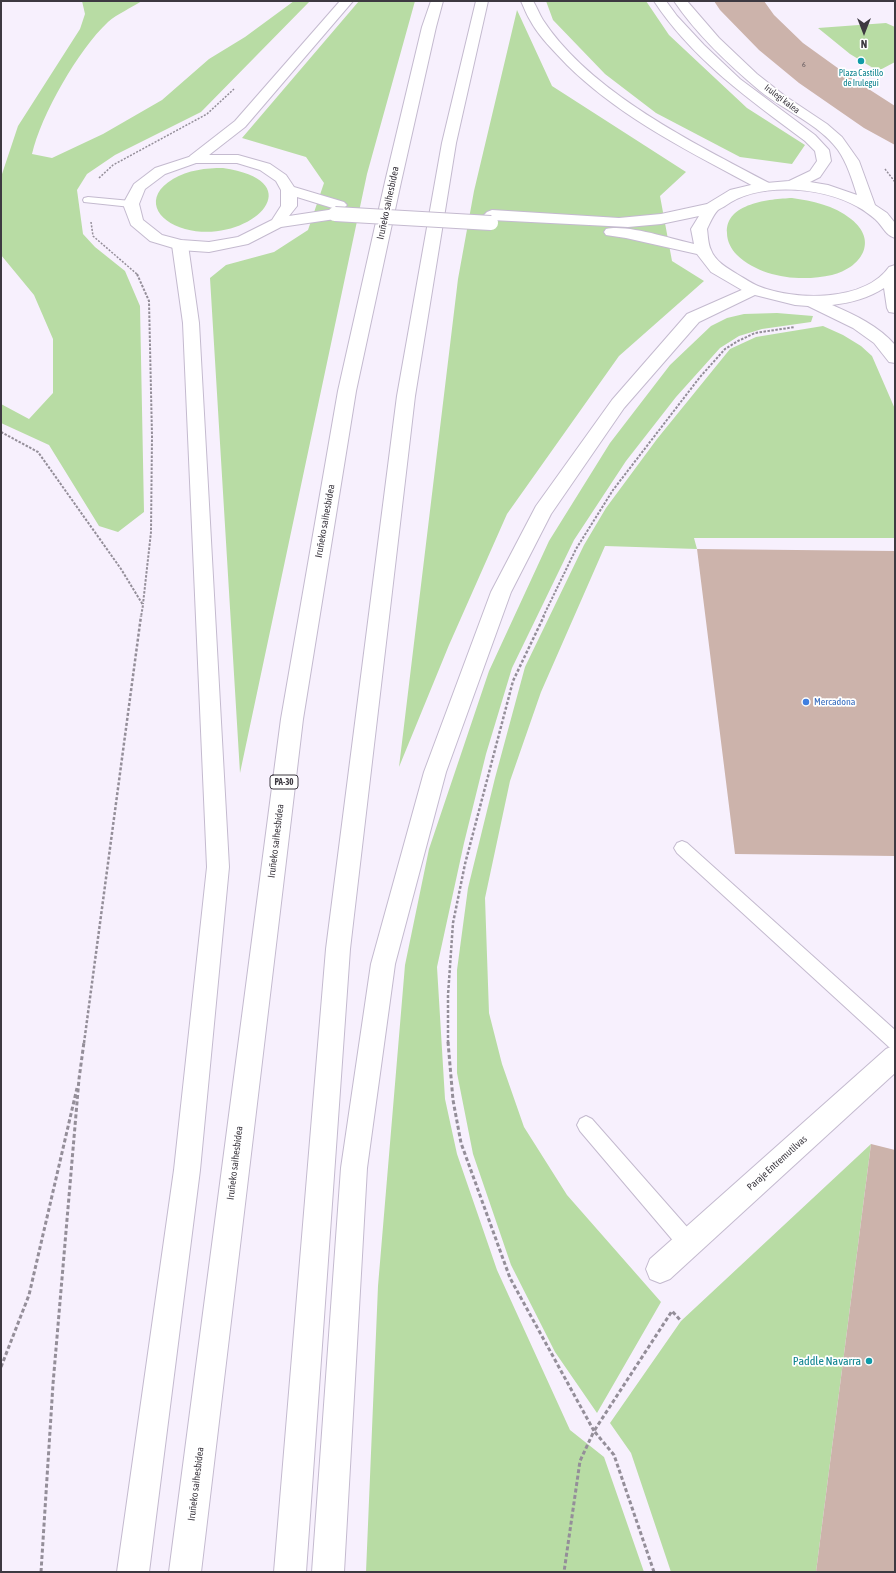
<!DOCTYPE html>
<meta charset="utf-8">
<style>
body{margin:0}
#map{position:relative;width:896px;height:1573px;overflow:hidden;background:#f7f0fd;font-family:"Asap Condensed",sans-serif}
canvas{display:block}
.frame{position:absolute;inset:0;border:2px solid #3d3941;pointer-events:none}
.north{position:absolute;left:844px;top:12px;width:40px;height:40px;-webkit-text-stroke:3px #fff;paint-order:stroke;rotate:180deg;font-size:11px;font-weight:700;line-height:16px;text-align:center;color:#3d3941}
.north::after{content:'';display:block;margin:auto;width:14px;height:18px;background:#3d3941;clip-path:polygon(50% 0,100% 100%,50% 72%,0 100%)}
</style>
<div id="map">
<canvas width="896" height="1573"></canvas>
<div class="frame"></div>
<div class="north">N</div>
</div>
<script>
const c = document.querySelector('canvas').getContext('2d');
c.lineJoin = 'round';
function fillPath(path, color) { c.fillStyle = color; c.fill(path, 'evenodd'); }
function stroke(path, color, width, dash) { c.strokeStyle = color; c.lineWidth = width; c.lineCap = dash ? 'butt' : 'round'; c.setLineDash(dash || []); c.stroke(path); }
function drawText(font, color, halo, rows, align = 'center') {
  c.font = font + ' "Asap Condensed",sans-serif'; c.lineWidth = 3.5; c.setLineDash([]); c.textBaseline = 'middle'; c.strokeStyle = halo; c.fillStyle = color; for (const [text, x, y, turn = 0] of rows) {
    c.save(); c.translate(x, y); c.rotate((+turn || 0) * Math.PI / 180); c.textAlign = isNaN(turn) ? turn : align; if (halo) c.strokeText(text, 0, 0); c.fillText(text, 0, 0); c.restore();
  }
}
fillPath(new Path2D(`
 M82,1H142C131,8 117,14 108,22C78,50 41,115 32,154L52,158L103,134L162,100L209,59L245,37L294,1H310L201,112L115,155L87,174L77,190L83,234L95,247L125,271L140,306L144,512L118,532L99,526L49,445L1,423V404L29,419L53,393V339L34,295L1,255V177L18,126L80,29L85,14Z
 M359,1H415L367,174L240,773L210,278L226,265L274,252L308,230L324,183L306,157L242,138Z
 M546,1H646L669,35L747,108L805,145L792,164L740,157L656,113L605,74L553,20Z
 M517,10L552,86L686,172L660,196L672,261L704,281L619,356L507,514L449,645L399,767L458,279L474,191Z
 M886,23L895,27V62L878,71L850,54L818,28Z
 M223,168C317,182 247,246 185,229C156,221 143,197 173,179C188,170 206,168 223,168Z
 M792,198C812,201 834,205 851,219C879,241 861,268 832,275C801,282 761,278 737,255C731,249 727,241 727,233C725,203 770,199 792,198Z
 M777,313L813,316L811,322L762,329L739,336L720,348L676,397L626,461L574,540L512,668L486,754L464,843L437,967L445,1099L457,1154L497,1270L570,1430L604,1457L644,1572H366L378,1286L405,965L429,849L489,671L549,541L610,443L670,365L711,326L727,318L744,314Z
 M823,326L843,335L861,346L872,356L895,409V538H694L697,549L605,546L541,692L510,781L485,898L489,1013L502,1064L524,1127L567,1195L661,1302L597,1413L555,1352L511,1265L473,1154L457,1073V970L468,888L495,778L525,667L584,545L606,508L657,439L730,349L756,337Z
 M871,1144L816,1572H671L631,1453L610,1423L681,1321Z`), '#b8dca4');
fillPath(new Path2D(`
 M714,1H764L774,15L803,43L853,79L895,106V145L864,128L799,83L759,50L720,10Z
 M697,549L895,551V856L735,854Z
 M871,1144L895,1150V1572H816Z`), '#ccb3ab');
const lane = new Path2D(`
 M88,197L131,201L136,204L131,207L84,202L83,200L84,198Z
 M682,841L687,843L895,1030V1049L889,1047L677,853L674,848L677,843Z
 M586,1116L592,1119L695,1236L697,1243L695,1250L688,1252L681,1250L580,1131L577,1125L580,1119Z`);
const street = new Path2D(`
 M895,1045V1073L670,1279L660,1283L650,1279L646,1269L650,1259L886,1049Z`);
const secondary = new Path2D(`
 M654,1H666L677,16L704,45L740,79L815,135L829,150L831,161L820,177L810,182L828,185L857,195C852,179 847,163 838,150C819,124 785,111 760,91C729,65 697,35 674,1H687L719,38L757,74L785,96L827,124L842,137L859,161L875,205L887,213L895,223V238C885,235 883,226 875,219C870,215 864,210 858,207C823,187 759,181 725,206C723,207 720,209 718,210C713,215 710,223 707,229C708,236 708,244 711,250C715,261 727,268 737,274C744,278 751,283 758,286C795,301 864,302 889,267L895,265V313L889,312L887,308L884,288C869,298 850,303 832,305C855,315 879,326 895,345V363L889,362L874,343L853,328L808,306L795,305L747,293L711,272L697,254L626,238L606,235L604,232L606,229C627,224 672,239 694,244L691,229L699,216L661,224L628,227L492,220L487,218L484,215L487,212L492,210L619,218L661,214L707,204L730,190L755,184L789,181L810,171L817,161L815,151L805,141C750,100 692,59 654,1Z
 M195,155H238L270,164L286,175L294,187L344,202L347,205L344,208L339,210L297,197V206L289,216L335,209L340,211L343,214L340,217L335,219L281,227L248,244L209,252L180,250L150,241L131,225L123,204L134,184L155,168ZM196,163H237L260,170L276,181L281,190V206L272,220L238,237L209,242L181,240L162,235L143,220L139,204L145,189L165,174Z`);
const highway = new Path2D(`
 M340,1H353L245,127L200,162L195,163L190,162L188,159L190,156L235,121Z
 M431,1H443L436,27L401,182L356,391L303,719L201,1572H169L281,719L338,391L385,182L422,27Z
 M476,1H488L456,143L415,396L350,949L306,1572H274L326,949L397,396L442,143Z
 M521,1H533C537,7 539,14 543,20C591,93 694,143 769,183L772,186L769,189L764,191L759,189C692,153 622,119 567,65C554,51 539,37 530,20C526,14 524,7 521,1Z
 M180,240L186,242L188,245L199,323L229,867L200,1170L149,1572H117L174,1170L207,867L183,323L172,245L174,242Z
 M753,285L759,287L761,290L759,293L699,322L624,408L551,514L511,592L446,772L395,964L367,1168L344,1572H312L341,1168L371,964L424,772L491,592L536,506L612,400L687,314Z`);
stroke(lane, '#c4bacf', 2);
stroke(street, '#c4bacf', 2);
stroke(secondary, '#c4bacf', 2);
stroke(highway, '#c4bacf', 2);
stroke(new Path2D(`
 M885,169L895,182
 M99,178L113,165L207,114L234,89
 M91,222L93,236L138,275`), '#948e99', 1.5, [2, 1.5]);
stroke(new Path2D(`
 M137,274L149,301L152,436L151,532L143,604
 M1,432L38,452L121,569L143,605L141,617
 M543,617L576,549L613,490L700,377L725,349L738,341L755,333L795,327`), '#948e99', 2, [2.5, 1.5]);
stroke(new Path2D(`
 M84,1043L141,616
 M448,1043V995L453,923L465,864L513,681L544,616`), '#948e99', 2.5, [3, 2]);
stroke(new Path2D(`
 M448,1042L453,1100L461,1143L510,1278L594,1431L580,1461L564,1572
 M1,1367L29,1295L77,1088
 M41,1572L53,1384L79,1079L84,1042
 M654,1572L614,1455L594,1431L672,1311L681,1321`), '#948e99', 3, [4, 2.5]);
fillPath(lane, '#fff');
fillPath(street, '#fff');
fillPath(secondary, '#fff');
fillPath(highway, '#fff');
const secondaryBridge = new Path2D(`
 M335,214L491,223`);
stroke(secondaryBridge, '#c4bacf', 16, []);
stroke(secondaryBridge, '#fff', 14);
for (const [x, y, r, color] of [
 [861,61,4,"#0f9aa8"],
 [806,702,4,"#3f7fe0"],
 [869,1361,4,"#0f9aa8"]
]) { const dot = new Path2D(); dot.arc(x, y, r, 0, 2 * Math.PI); c.fillStyle = color; c.fill(dot); stroke(dot, '#fff', 1.5); }
drawText('8px', '#61585c', null, [
 ["6",804,64]
]);
drawText('9px', '#0d838f', '#fff', [
 ["Plaza Castillo",861,73],
 ["de Irulegui",861,83]
]);
drawText('9px', '#3d3941', '#fff', [
 ["Irulegi kalea",782,99,37]
]);
for (const [x, y, w] of [
 [284,782,28]
]) { const box = new Path2D(); box.roundRect(x - w / 2, y - 7, w, 14, 3); c.fillStyle = '#fff'; c.fill(box); stroke(box, '#3d3941', 1); }
drawText('bold 9px', '#3d3941', null, [
 ["PA-30",284,782]
]);
drawText('10px', '#3d3941', '#fff', [
 ["Iruñeko saihesbidea",388,203,-78],
 ["Iruñeko saihesbidea",325,521,-80],
 ["Iruñeko saihesbidea",276,841,-83],
 ["Iruñeko saihesbidea",235,1163,-83],
 ["Paraje Entremutilvas",777,1163,-42],
 ["Iruñeko saihesbidea",196,1484,-83]
]);
drawText('10px', '#366cbe', '#fff', [
 ["Mercadona",814,702]
], 'left');
drawText('12px', '#0d838f', '#fff', [
 ["Paddle Navarra",861,1361]
], 'right');
</script>
